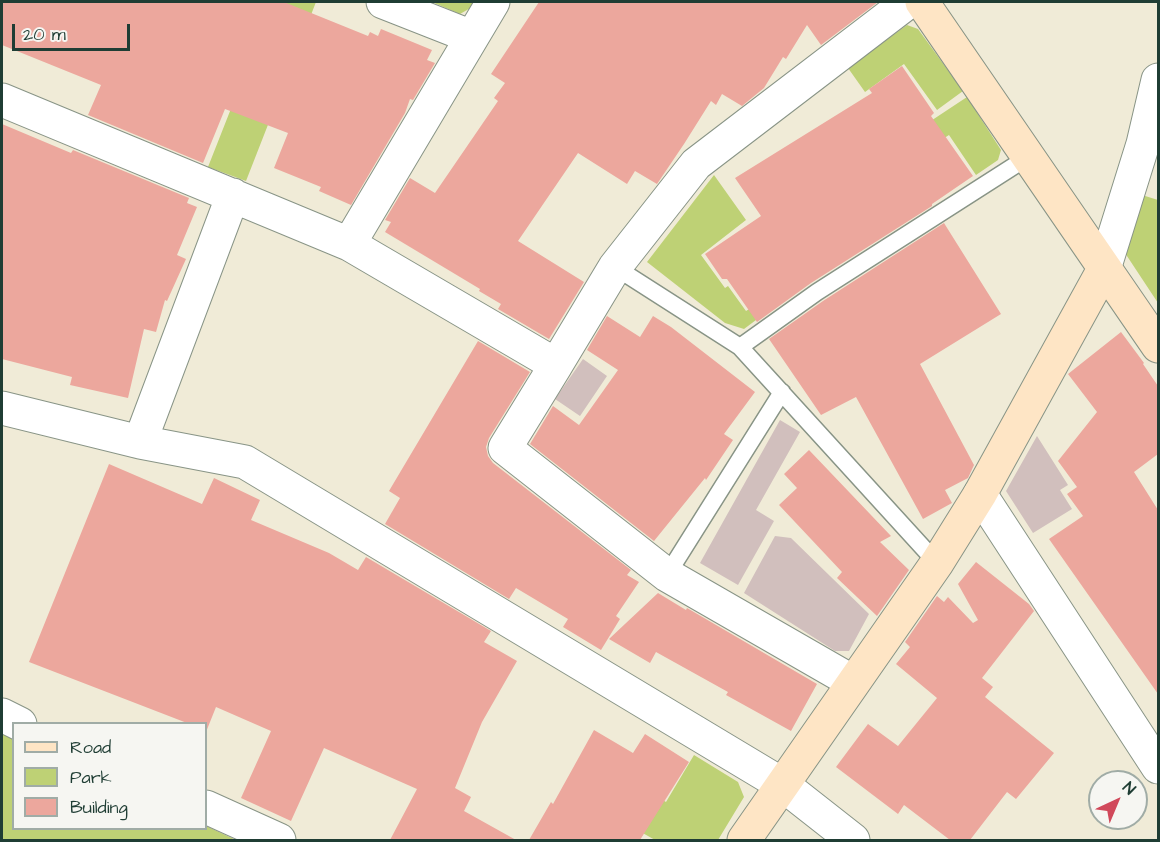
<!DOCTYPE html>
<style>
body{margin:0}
#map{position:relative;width:1160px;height:842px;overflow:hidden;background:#f0ebd7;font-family:"Architects Daughter",sans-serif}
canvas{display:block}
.frame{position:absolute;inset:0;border:3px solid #1f3d34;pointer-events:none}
.legend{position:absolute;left:12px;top:722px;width:195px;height:108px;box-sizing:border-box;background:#f6f6f2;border:2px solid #a0aca6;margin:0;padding:8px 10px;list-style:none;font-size:18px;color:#1f3d34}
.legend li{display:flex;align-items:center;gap:12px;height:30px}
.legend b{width:30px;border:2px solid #a0aca6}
.north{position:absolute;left:1088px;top:770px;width:60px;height:60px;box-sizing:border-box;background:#f6f6f2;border:2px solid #a0aca6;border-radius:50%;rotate:44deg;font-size:16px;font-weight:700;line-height:24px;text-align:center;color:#1f3d34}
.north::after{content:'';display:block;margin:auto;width:21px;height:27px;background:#d1495b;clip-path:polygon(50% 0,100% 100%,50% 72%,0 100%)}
.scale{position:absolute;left:12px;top:24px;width:118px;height:27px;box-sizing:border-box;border:3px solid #1f3d34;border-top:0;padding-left:8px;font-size:18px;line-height:21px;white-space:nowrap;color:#1f3d34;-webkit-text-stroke:4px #f6f6f2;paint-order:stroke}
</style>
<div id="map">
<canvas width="1160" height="842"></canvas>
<div class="frame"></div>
<ul class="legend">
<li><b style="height:8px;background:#fee5c5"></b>Road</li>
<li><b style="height:16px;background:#bed175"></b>Park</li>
<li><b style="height:16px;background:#eca79d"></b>Building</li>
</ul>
<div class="north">N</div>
<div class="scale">20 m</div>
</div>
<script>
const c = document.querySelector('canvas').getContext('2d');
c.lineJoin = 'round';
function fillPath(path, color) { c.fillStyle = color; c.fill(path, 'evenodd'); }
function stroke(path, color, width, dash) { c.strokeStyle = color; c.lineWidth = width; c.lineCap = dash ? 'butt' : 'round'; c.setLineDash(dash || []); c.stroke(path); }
fillPath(new Path2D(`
 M583,359L607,376L580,416L555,399Z
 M780,420L800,432L756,510L774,521L738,585L700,563Z
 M1037,436L1068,485L1060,490L1072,509L1033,533L1006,491Z
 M775,536L791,538L869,614L849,651H835L744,593Z`), '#d1bfbd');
fillPath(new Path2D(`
 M273,2H316L246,181L208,167Z
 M432,2H477L474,6L460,14Z
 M907,25L918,29L963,91L937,110L904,64L865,92L848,68Z
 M967,97L1001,150L998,160L976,175L949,135L907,162L896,144Z
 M714,175L746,220L701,255L725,288L728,286L746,311L767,298L772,308L744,329L725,323L647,262Z
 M1142,195L1158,200V303L1125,253Z
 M2,733L13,738L14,828H206V826L236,840H2Z
 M694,755L738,782L744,797L718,840H655L604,811L624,777L666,802Z`), '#bed175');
fillPath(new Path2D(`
 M2,2H284L368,36L370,32L378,36L381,29L432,50L427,60L435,63L413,100L410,99L405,113L351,205L319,191L321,187L274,168L288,133L225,109L203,163L88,115L101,85L2,45Z
 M539,2H878L821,45L807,25L786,59L783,57L764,88L742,106L722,94L716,105L711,101L684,144L657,184L635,171L627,184L578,153L518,241L584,282L549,339L498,309L501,304L479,291L480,289L385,232L391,222L385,220L410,178L435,193L498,101L494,98L505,83L491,74Z
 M902,66L934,113L931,116L973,176L932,204V206L811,283L757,322L727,279H722L705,254L761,216L735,178L872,93L869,89Z
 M2,124L71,153L73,150L189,198L187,203L197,207L177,255L186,259L167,301L165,300L156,332L144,329L128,398L70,385L72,377L2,359Z
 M944,223L1001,314L920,364L974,465L968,478L945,490L952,503L923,519L856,397L821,415L769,339L823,301Z
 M607,316L640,337L653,316L671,327L755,392L724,434L733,440L706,480L705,478L654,541L530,444L553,406L579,425L618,370L587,350Z
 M1121,332L1144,363L1143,364L1158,386V454L1134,472L1158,510V694L1049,539L1083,516L1067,494L1077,487L1058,461L1097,412L1068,374Z
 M478,341L530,372L489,438L486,447L488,456L493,463L631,570L627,575L639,582L616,616L620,619L601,650L563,627L568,619L516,588L509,599L385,524L400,498L389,491Z
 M809,450L891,536L880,542L909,570L877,616L837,578L842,572L779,505L797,488L784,474Z
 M109,464L202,504L214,478L260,500L251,520L329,553L358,570L366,557L491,631L484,642L517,661L482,722L455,788L471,797L464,811L516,840H390L417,789L324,748L291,821L241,798L271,731L216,707L206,732V723H187L29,662Z
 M976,562L1029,604L1034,611L982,678L993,687L985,697L1054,753L1016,799L1007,792L970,840H950L904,805L898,814L836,767L868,724L898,746L937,698L896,664L910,647L905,642L937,596L944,602L948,597L973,623L978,620L958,584Z
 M658,593L686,610L687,608L817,684L791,731L726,695L728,692L656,652L650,663L609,639Z
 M594,730L633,753L645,734L689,762L640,840H529L551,802L553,804Z`), '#eca79d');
const lane = new Path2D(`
 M615,267L740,347L937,563
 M740,347L817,292L1028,157
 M667,575L782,392`);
const street = new Path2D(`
 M383,2L472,37
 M2,100L349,244L556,365L615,267L696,164L908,2
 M349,244L493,2
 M1104,269L1143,144L1158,80
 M556,365L505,448L667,575L853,682
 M2,408L140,442L245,462L783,785L853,840
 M140,442L233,195
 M980,494L1158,767
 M2,715L20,724
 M206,807L279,840`);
const secondary = new Path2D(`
 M922,2L1158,346
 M744,840L937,563L980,494L1104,269`);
stroke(lane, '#889486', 19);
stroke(street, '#889486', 35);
stroke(secondary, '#889486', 35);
stroke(lane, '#fff', 16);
stroke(street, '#fff', 33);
stroke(secondary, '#fee5c5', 33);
</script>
